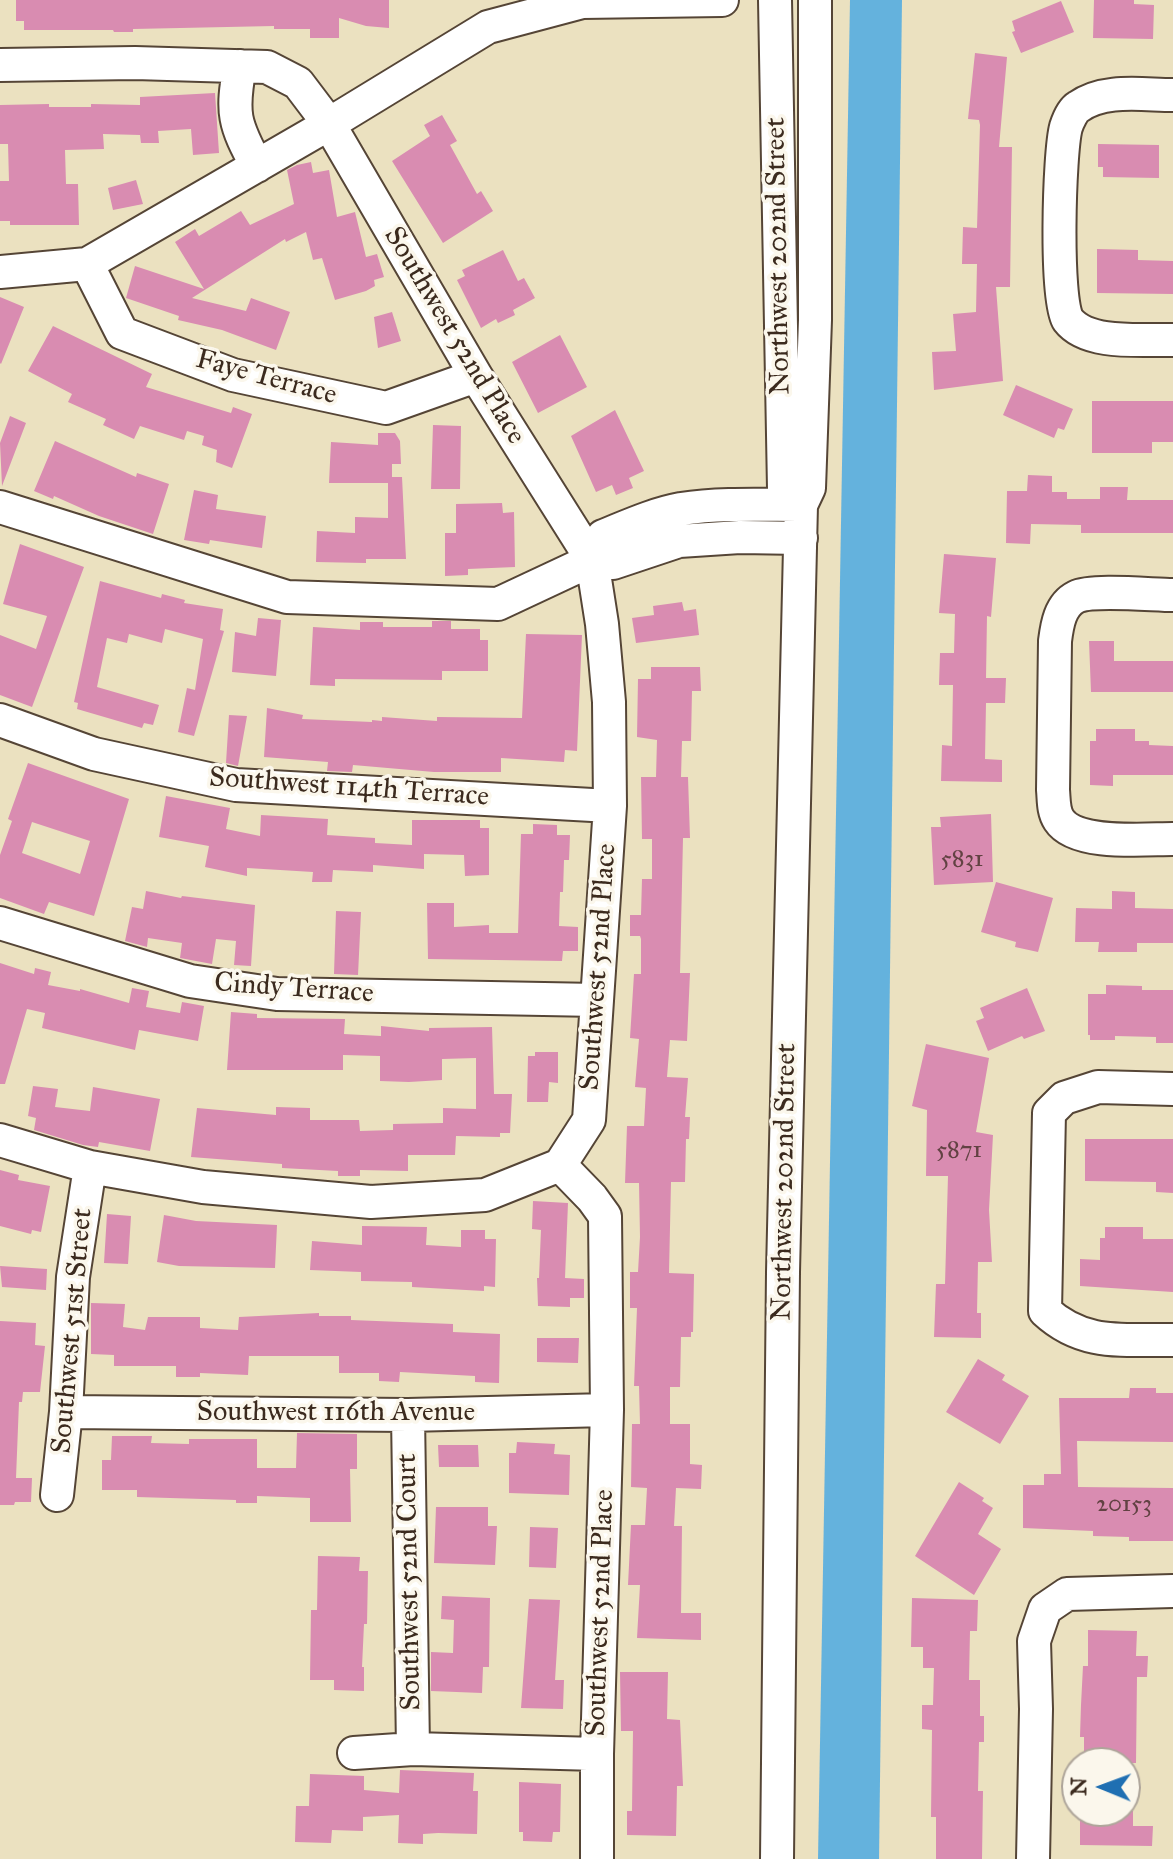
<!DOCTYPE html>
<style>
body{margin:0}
#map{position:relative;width:1173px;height:1859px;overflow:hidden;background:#ebe1c0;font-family:"IM FELL Great Primer",serif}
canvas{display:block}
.north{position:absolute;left:1061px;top:1747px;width:80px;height:80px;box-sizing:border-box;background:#fbf7ec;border:2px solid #aea59a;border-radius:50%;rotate:271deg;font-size:22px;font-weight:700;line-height:32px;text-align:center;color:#3b2a1e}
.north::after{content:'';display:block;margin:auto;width:28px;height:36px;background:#1f6fb2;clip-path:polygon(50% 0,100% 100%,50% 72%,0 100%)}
</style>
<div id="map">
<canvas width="1173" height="1859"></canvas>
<div class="north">N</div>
</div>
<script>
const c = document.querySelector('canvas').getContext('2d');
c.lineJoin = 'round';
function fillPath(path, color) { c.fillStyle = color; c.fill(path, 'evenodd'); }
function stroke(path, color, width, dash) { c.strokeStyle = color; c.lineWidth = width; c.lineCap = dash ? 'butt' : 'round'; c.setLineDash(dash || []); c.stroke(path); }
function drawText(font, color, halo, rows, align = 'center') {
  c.font = font + ' "IM FELL Great Primer",serif'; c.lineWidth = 7; c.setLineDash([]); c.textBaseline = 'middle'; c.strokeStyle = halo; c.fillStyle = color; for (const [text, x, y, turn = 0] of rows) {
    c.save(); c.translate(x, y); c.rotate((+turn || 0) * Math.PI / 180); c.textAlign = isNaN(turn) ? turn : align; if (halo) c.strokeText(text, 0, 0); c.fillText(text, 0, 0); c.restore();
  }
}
fillPath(new Path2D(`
 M850,0H902L879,1859H818Z`), '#64b2dd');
fillPath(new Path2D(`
 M16,0H389V28L366,26L339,18V38H310V29H274V26L133,29V32H114L113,30H24V21H16Z
 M1094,0H1134V4L1154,5L1153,39L1093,38Z
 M1061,1L1074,32L1021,53L1012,32L1015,31L1012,21Z
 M975,53L1007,57L999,147H1012L1010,287H996L1003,381L934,390L932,352L956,351L953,314L976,312L977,264H962L963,227L977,228L980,125L979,120L968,119Z
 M215,93L219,153L193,155L191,129L158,131L159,143H141L140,135L103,134L104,149L65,150L66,184H78L79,225H10V221H0V181H9L8,144H0V105L49,104V107H91V104L140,105V97Z
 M442,115L457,141L450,145L477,194L481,191L493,211L443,243L392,161L430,136L424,125Z
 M1098,144L1159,145V178L1103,177V167H1098Z
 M311,162L313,173L329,170L337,217L355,212L366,257L377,254L384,277L374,280L375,286L366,291L335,300L322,258L313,260L306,232L286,242L285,239L192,298L246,311L251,298L290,312L276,350L222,330L178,320L179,316L126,298L135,266L204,289L175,242L195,229L199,236L241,211L250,225L294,204L287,170L297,165Z
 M136,180L143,204L113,210L108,188Z
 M1097,249L1138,250V260L1173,261V294L1097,293Z
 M503,250L518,281L524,278L535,298L513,310L515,315L498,323L496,319L481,328L457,280L465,276L462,270Z
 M0,297L24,307L1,364L0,363Z
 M392,312L401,341L378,348L374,317Z
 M53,326L152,374L146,387L231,413L233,407L252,414L232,468L216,462L217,450L202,445L204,436L187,431L184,440L140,426L134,439L103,425L106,419L68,402L72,394L28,371Z
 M560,335L587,387L538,413L512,362Z
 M1016,385L1073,409L1064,430L1058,428L1054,438L1003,415Z
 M1092,401H1173V442H1152V453H1092Z
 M615,410L644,471L629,478L633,488L616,495L612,485L596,492L571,436Z
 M10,416L26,423L2,486L0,443Z
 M433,425L461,426L460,489H431Z
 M378,433H395L400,441L401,464H392V477H402L406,559H366V563L316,562L317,531L355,533V517L388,518V483H329L331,442L378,445Z
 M55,441L136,477L137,473L169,484L153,534L99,516L54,496L53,499L34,491Z
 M1028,475L1052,476V492H1067V499H1100V487H1128L1127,500H1173V533H1081V525L1031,524L1030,544L1006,543L1007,491H1027Z
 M194,490L218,495L216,509L266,516L262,548L210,540L209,544L184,540Z
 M502,503L503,513L514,512L515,567L468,569V575L445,576V533H456V504Z
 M20,544L84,567L32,707L0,695V635L36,649L47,616L3,604Z
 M944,554L996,558L991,617L987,616L986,678H1006L1005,703H986L985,759L1002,760V782L941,781L942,745L952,746L953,685H939L940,653H954L955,614L939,613Z
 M100,581L161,598L162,594L185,600L184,603L223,609L220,630L224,631L194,736L178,732L187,688L195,690L203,639L165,629L162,643L129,634L127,643L107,638L97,687L159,705L153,725L144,723L142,728L77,709L78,703L74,702Z
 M682,602L684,611L696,609L699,635L636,643L632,618L654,615L653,606Z
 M258,618L281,620L276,676L232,672L235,632L256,636Z
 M432,621H451V629H480V640H488V671H442V680L335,679V686L310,685L313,627L360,630V622H383V627H432Z
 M526,634L582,635L577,751L565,750L564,762L501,758V772H434L353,765L352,772L327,771L328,762L264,757L267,708L303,715L302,719L372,722V720L382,721V717L437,721V717L522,718Z
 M1089,641H1114V661H1173V692H1091Z
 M651,667H700L701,691H692L691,741H682L681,777H688L690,838H683L680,973H690L687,1041L670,1040L667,1077L688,1078L685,1117H690L689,1139H686L685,1182H671L669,1273L694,1274L693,1332H691V1337H681L680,1387H670V1424H690V1464L702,1465L701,1489L676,1488L674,1526H682L681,1613H701V1640L637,1638L640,1585H628L631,1525H645L647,1488L631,1487L632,1424H640L639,1386H634L637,1308H630V1272H638L640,1237L639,1183H625L627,1126H644L646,1088L635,1087L639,1039L630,1038L634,974H641V939L640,936H630V915H641L642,879H652V839H642L641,777H656L657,740L637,737L638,679H651Z
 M229,715L247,716L238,766L226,763Z
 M1096,729H1135V741H1149V745L1173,746V775H1113V786L1090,785V741H1096Z
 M28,763L129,799L94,916L49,902L44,914L0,898V855L12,821L8,819ZM32,822L90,841L80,874L22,853Z
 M166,796L230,808L226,829L260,836L261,815L328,819L327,835L375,838V843L412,845V820H480V828H489V875L465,876L464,855L424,854V869L373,865V872L333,870L332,882H312L313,872L247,868V876L205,867L209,846L159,837Z
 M991,814L993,882L934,885L931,827H941L940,817Z
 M533,824L557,825V835H570L569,860H564L563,892H560L559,926L578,927V951H563L562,961L428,959L427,903H454V927L489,925V933H518L521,834H533Z
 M996,882L1053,898L1038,952L1015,947L1016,942L981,932Z
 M146,891L181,898L182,896L255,905L251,966L234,965L236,941L216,939L212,964L180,958L182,943L148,938L147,947L125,941L132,907L143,909Z
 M1112,891L1135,892V908L1173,909V943H1137V952H1098L1099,942H1075L1076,908L1112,909Z
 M336,911L361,912L358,975L334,974Z
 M0,963L34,974L35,968L51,972L48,985L80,991V989L129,1003L132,988L149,991L146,1007L180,1013L182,1002L204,1006L198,1041L139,1030L135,1050L42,1028L45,1013L27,1009L5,1084H0Z
 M1106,985L1142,986V990H1173V1043H1156V1037L1115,1036V1040H1090V1035H1088V994H1106Z
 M1027,988L1045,1031L1024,1039L1022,1036L988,1051L976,1021L984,1018L980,1008Z
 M231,1012L257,1014V1018L345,1019L344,1034L381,1036V1026L429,1031V1028L492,1027L494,1094H512L510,1133H500V1137L456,1136L455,1155H408V1171L360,1170V1176H338V1171L282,1168V1164L191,1157L197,1108L276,1115V1107L310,1108V1120H359L360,1131L393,1130V1124L443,1123V1108L476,1109V1058L442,1059V1080L409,1082L380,1081V1056L343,1055V1070H227Z
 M926,1044L989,1058L976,1132L993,1135L989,1210L992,1262H978L977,1313H981V1338L934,1337L936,1284H945L948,1176H926L927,1110L912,1106Z
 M535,1052H558V1083L549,1082L548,1102H527L528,1056H535Z
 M33,1086L58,1089L55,1107L90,1111L93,1087L160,1099L150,1151L99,1142L98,1147L83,1145L34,1130L36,1118L28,1116Z
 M1085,1139H1173V1193L1156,1192V1182L1085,1181Z
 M0,1170L19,1175L18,1180L50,1186L41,1232L32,1230L31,1234L0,1226Z
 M533,1201L568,1203L565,1278L584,1279V1298H570V1307L538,1306L537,1278H539L541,1230L532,1229Z
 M107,1214L131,1216L128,1264L104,1263Z
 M164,1215L196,1221L277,1225L275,1268L179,1266L157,1262Z
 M362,1226L427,1227L426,1245L461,1247V1230H485V1239H496L495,1287L484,1286V1291L412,1287V1282L361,1281V1272L310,1270L312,1241L362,1245Z
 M1105,1227H1143V1239H1173V1292L1080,1286V1259L1100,1260V1238H1105Z
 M0,1266L47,1269L46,1290L2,1287Z
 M91,1303L125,1304L123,1327L145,1330L148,1317H200V1328L238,1330L239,1317L319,1313V1316H351V1320L453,1324V1332L500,1334L499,1383L475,1382V1376L400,1372L399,1382L379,1381V1373H339V1356H249L248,1375L200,1373V1377H176V1366H114V1355L91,1354Z
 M0,1321L36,1323L35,1345L45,1346L40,1392H23L22,1402H19L16,1478H32L31,1502H15L14,1505H0Z
 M537,1338H579L578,1363L537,1362Z
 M978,1359L1005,1375L1002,1380L1029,1396L1000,1444L946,1412Z
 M1130,1388H1156V1393H1173V1442L1077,1441L1078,1487L1173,1488V1541H1129V1537L1093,1536V1531L1023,1528V1485H1044V1474H1061L1059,1398H1129Z
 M297,1433L357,1434V1469H350L351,1522H310V1498L257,1496V1503H236V1500L137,1497V1490H102V1460H111L112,1436H152L151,1443L189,1444V1439H257V1468H296Z
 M517,1442L555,1444L554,1454L570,1455L569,1495L509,1493V1453H516Z
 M438,1445H478L479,1467H439Z
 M959,1482L984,1498L982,1501L993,1508L978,1534L1001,1549L974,1595L915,1556Z
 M436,1507H488V1526H497L495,1565L434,1563Z
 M530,1527L558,1528L556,1568L529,1567Z
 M318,1556L360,1557L359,1571H368L367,1624H364L362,1667H364V1691L334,1690V1680H310L311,1610H317Z
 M442,1596L490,1598L489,1667H483L482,1693L431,1691V1652L453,1653L454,1620L441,1619Z
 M912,1598L978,1600L977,1631H970L969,1680H980V1716H984V1742H979L978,1791H983L982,1859H936V1817H931L932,1730L922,1729V1705H933L934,1668H923V1647H911Z
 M529,1599L560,1600L555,1680H564L563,1709L521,1708Z
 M1088,1630L1137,1631L1136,1656H1148L1147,1677H1137L1136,1763H1084V1737H1080L1081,1705L1083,1666H1088Z
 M620,1672H668L667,1719L680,1720L683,1786H677L676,1836L627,1835V1811H632L633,1731H621Z
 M400,1770L474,1773L473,1791H478L477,1834L438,1833L423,1834V1844L398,1843L399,1815L363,1817V1831L332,1830L331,1843L295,1842L296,1806H309L310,1774L364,1776V1790L399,1793Z
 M519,1782L561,1784L560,1832H553L552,1842L523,1841V1832H519Z
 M1085,1811H1133V1826H1153L1152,1846L1080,1845V1819H1085Z`), '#d98cb1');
const minor = new Path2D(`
 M775,0L784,489L801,505
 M0,65L135,63L267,67L298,83L329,124L476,376L592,560L602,624L609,702L610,806L589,1120L560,1165L592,1198L605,1216L607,1410L597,1754V1859
 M240,66C231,113 234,124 257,166
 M1173,95C1143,95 1104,88 1078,107C1073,110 1068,121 1066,127C1059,152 1055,302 1068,320C1088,346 1144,339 1173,340
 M87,264L122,333L233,375L386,408L476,376
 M0,272L87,264L329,124L488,27L582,2L722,0
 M0,507L287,597L498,604L592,560L613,563L679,541L740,537L801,538
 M592,560L603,536C628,526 654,514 681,509C720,503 762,505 801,505
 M1173,595C1153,595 1092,589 1076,597C1060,605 1057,625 1055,641L1053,790C1054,800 1053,811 1059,820C1076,846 1145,839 1173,839
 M0,720L94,754L236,785L610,806
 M0,923L190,981L277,994L597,1000
 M1173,1089L1098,1087L1064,1098L1049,1113L1045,1311C1084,1347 1124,1339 1173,1340
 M0,1140L90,1167L203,1187L371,1202L485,1195L560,1165
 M66,1412L408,1415L607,1410
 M408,1415L413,1749
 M57,1495L66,1412L73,1277L90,1167
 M354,1753L413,1749L597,1754
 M777,1859L783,1272L801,505L809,488L815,320V0
 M1033,1859L1036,1709L1034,1641L1045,1609L1067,1594L1173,1591`);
stroke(minor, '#554536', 36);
stroke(minor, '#fff', 32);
drawText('24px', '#624243', null, [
 ["5831",962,860],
 ["5871",959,1151],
 ["20153",1124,1505]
]);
drawText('28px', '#3b2a1e', '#fbf7ec', [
 ["Northwest 202nd Street",779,256,-91],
 ["Southwest 52nd Place",454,336,59],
 ["Faye Terrace",266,378,15],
 ["Southwest 114th Terrace",349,788,4],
 ["Southwest 52nd Place",599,967,-86],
 ["Cindy Terrace",294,989,4],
 ["Northwest 202nd Street",785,1182,-89],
 ["Southwest 51st Street",73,1331,-85],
 ["Southwest 116th Avenue",336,1413],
 ["Southwest 52nd Court",410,1582,-91],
 ["Southwest 52nd Place",601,1613,-88]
]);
</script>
